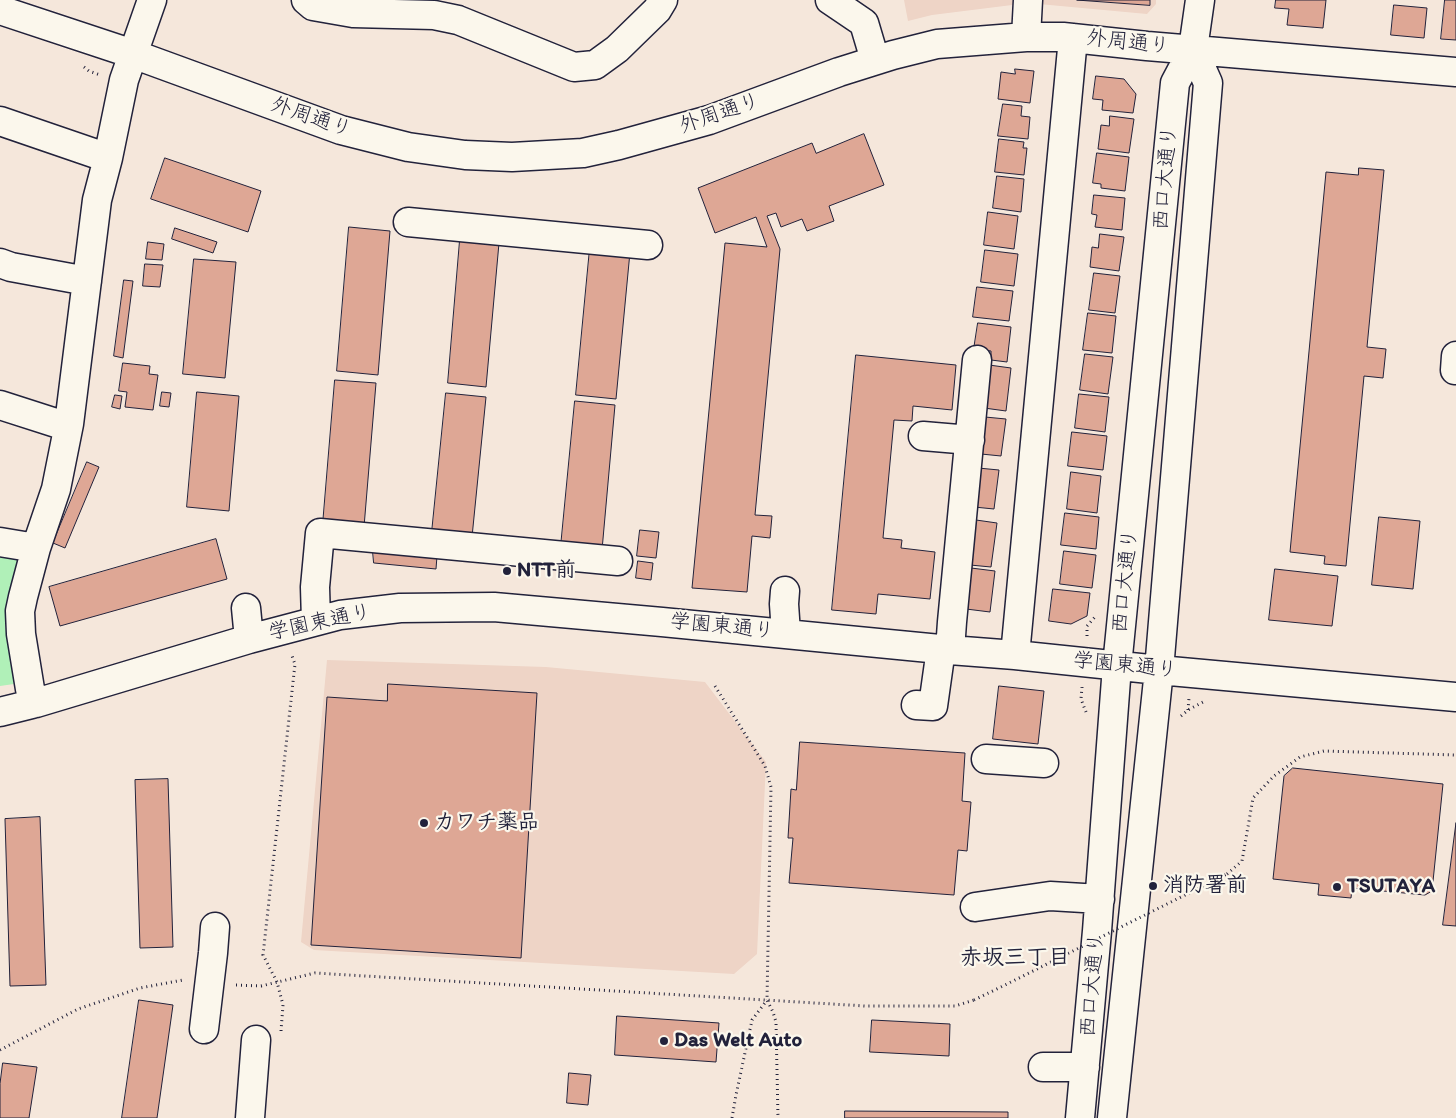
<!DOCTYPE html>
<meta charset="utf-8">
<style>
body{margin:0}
canvas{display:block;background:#f5e7db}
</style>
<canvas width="1456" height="1118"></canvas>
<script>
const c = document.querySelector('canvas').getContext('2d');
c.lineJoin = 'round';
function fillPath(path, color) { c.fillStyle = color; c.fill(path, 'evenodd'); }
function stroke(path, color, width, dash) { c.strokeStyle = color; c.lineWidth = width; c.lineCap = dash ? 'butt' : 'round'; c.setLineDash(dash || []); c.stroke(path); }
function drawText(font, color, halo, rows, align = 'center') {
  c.font = font + ' Itim,"Klee One",sans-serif'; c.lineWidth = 4.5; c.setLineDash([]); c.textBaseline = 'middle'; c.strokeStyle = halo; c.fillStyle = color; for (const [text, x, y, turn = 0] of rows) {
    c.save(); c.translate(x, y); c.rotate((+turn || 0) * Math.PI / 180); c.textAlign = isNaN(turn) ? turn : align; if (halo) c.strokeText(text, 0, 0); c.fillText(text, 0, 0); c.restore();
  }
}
fillPath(new Path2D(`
 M904,0H1156V4L1147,14L1028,3L932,15L908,21Z
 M327,660L546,667L705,682L766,762L757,954L734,974L314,950L301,942Z`), '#eed4c6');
fillPath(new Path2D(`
 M0,551L20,556L5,625L14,684L0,686Z`), '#b0f0b8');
const building = new Path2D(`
 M1077,0H1150V5Z
 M1276,0H1326L1323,28L1287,25L1289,9L1275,8Z
 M1445,0H1456V40L1441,39Z
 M1394,5L1427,8L1424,38L1391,35Z
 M1015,69L1034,71L1030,103L998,99L1001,72L1015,74Z
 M1096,76L1124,79L1136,94L1133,113L1102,110L1103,100L1093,99Z
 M1003,104L1022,106L1021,116L1030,117L1028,139L998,136Z
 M1110,116L1134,119L1129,153L1098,149L1101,125L1109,126Z
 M864,134L884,185L829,206L834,221L807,231L802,219L781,227L776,213L767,216L780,249L755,515L772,516L770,538L752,536L747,592L692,588L725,243L767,247L756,217L715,233L698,188L812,143L816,153Z
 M999,139L1024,142L1023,148H1027L1024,175L995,172Z
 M1097,153L1129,157L1125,191L1101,188V184L1093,183Z
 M165,158L261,191L248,232L151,199Z
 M1359,168L1384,170L1367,347L1386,349L1383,378L1364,376L1346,566L1324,564L1325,556L1290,552L1326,172L1358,175Z
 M997,176L1024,179L1021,212L993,208Z
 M1094,195L1125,198L1122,230L1095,227L1097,215L1092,214Z
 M988,212L1018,216L1014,249L984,245Z
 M349,227L390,231L378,375L337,371Z
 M175,228L217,242L213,253L172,239Z
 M1100,234L1124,237L1119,271L1090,267L1092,247L1098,248Z
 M460,240L499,243L486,387L448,383Z
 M148,242L164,244L162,260L146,259Z
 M590,248L630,252L616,399L576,395Z
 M985,250L1018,254L1014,286L981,282Z
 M194,259L236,262L225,378L183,374Z
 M145,264L163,265L160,287L143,286Z
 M1094,273L1120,276L1115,313L1089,310Z
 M124,280L133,281L123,358L114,356Z
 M977,287L1013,291L1009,321L973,317Z
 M1088,313L1116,316L1112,353L1083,350Z
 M978,323L1011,327L1007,362L991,360V351L974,349Z
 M1085,354L1113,357L1108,394L1080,390Z
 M856,355L956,365L952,410L913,406L912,421L894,420L883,538L902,540L901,548L935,552L930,599L878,594L876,614L832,610Z
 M123,363L150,366L149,374L158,375L153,410L125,407L127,392L119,391Z
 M989,365L1011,368L1006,411L984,408Z
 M335,380L376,383L364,527L323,524Z
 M162,392L171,393L169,407L160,406Z
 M197,392L239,396L229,511L187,507Z
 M446,393L486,397L472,537L432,532Z
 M1079,394L1109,397L1105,432L1075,428Z
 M115,395L122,396L120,409L112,407Z
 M575,401L615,405L602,550L561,546Z
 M985,417L1006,419L1001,456L981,454Z
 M1072,432L1107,436L1103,470L1068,466Z
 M87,462L99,467L65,548L53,543Z
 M978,468L999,470L994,509L974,507Z
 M1071,472L1101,476L1097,513L1067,509Z
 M1065,513L1099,517L1096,549L1061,545Z
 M1379,517L1420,521L1413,589L1372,585Z
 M976,520L997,523L991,567L970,565Z
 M640,530L659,532L656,558L637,556Z
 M216,539L227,579L60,626L49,587Z
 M1064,551L1096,555L1092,588L1060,584Z
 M373,552L437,556L436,569L374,563Z
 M638,561L653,563L651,580L636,578Z
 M971,568L995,571L990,612L966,609Z
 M1275,569L1338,576L1332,626L1269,620Z
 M1053,589L1090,593L1087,616L1071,624L1049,621Z
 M388,684L537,693L521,958L311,945L327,697L387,701Z
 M999,686L1044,691L1038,744L993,739Z
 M800,742L965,753L962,801L971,802L967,851L958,850L954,895L789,883L793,838H788L791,789L796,790Z
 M1293,768L1443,784L1432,891L1425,895L1352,888L1351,898L1318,895L1319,884L1273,879L1284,776Z
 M168,779L173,947L140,948L135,780Z
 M40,817L46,985L10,986L5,819Z
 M1456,823V926L1443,925Z
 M139,1000L173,1005L157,1118H122Z
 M617,1016L719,1023L716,1062L615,1055Z
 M872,1020L950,1024L949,1056L870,1052Z
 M3,1063L37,1067L29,1118H0V1084Z
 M569,1073L591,1075L588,1105L567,1103Z
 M845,1111L1008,1112V1118H845Z`);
fillPath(building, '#dea795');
stroke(building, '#22223b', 1);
const minor = new Path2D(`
 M306,0L313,6L353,13L434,15L458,20L574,67L595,65L617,49L657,10L663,0
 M830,0L864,23L875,60
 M0,10L133,54L341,130L408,147L465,155L512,157L583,153L619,145L709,120L839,72L893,55L937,44L1026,37H1063L1147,46L1456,72
 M1026,37L1028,0
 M0,121L108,158
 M408,222L648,245
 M0,263L11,267L87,281
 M1456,356L1455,370H1456
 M0,405L56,423L69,424
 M923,436L970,440
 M0,542L36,548
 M785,591L784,604L786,633
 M246,608L249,639
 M316,621L315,587L320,533L618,561
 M950,650L952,622L977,360
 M1015,655L1073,38
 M36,703L30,689L21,634L20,611L23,597L36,548L56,489L69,424L97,200L108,158L124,80L152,0
 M916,705L933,706L941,649
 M0,712L36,703L249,639L340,615L400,608L494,607L662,622L950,650L1015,655L1159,670L1456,697
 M986,759L1044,763
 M975,907L1050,896L1100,899
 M204,1029L213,953L215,927
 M1043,1067H1085
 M250,1118L256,1040
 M1080,1118L1097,931L1117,666L1175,83L1193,49L1200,0
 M1112,1118L1159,670L1208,83L1193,49`);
stroke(minor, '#22223b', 31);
stroke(new Path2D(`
 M84,67L89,71L100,75
 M1087,636V626L1095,617
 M715,686L765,766L771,787L767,1000L773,1012L776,1022L778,1118
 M1082,687L1081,699L1086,712
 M1188,710L1189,698
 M1181,716L1188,710L1203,702
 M1227,874L1242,861L1253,798L1274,776L1300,757L1324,751L1456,755
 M236,985L261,986L315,973L865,1006H955L974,1000
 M281,1031L283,1005L277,982L263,955L295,664L291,653
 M0,1050L78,1009L140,988L183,980
 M732,1118L736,1095L752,1020L767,1000`), '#22223b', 3, [1, 4]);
stroke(minor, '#fbf7ec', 28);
stroke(new Path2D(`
 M974,1000L1005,985L1227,874`), '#22223b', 3, [1, 4]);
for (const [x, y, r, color] of [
 [507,571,5,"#22223b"],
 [424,823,5,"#22223b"],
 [1153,886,5,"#22223b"],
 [1337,887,5,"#22223b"],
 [664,1041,5,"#22223b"]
]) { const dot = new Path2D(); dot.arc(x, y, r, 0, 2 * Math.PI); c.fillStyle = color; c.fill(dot); stroke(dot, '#fbf7ec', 2); }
drawText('21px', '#22223b', '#fbf7ec', [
 ["外周通り",1128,43,6],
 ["外周通り",720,114,-19],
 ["外周通り",311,118,19],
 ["西口大通り",1166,178,-85],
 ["西口大通り",1126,581,-84],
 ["学園東通り",320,623,-12],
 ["学園東通り",722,627,6],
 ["学園東通り",1125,666,6],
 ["西口大通り",1093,985,-85]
]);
drawText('bold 21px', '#22223b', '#fbf7ec', [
 ["NTT前",517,571],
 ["カワチ薬品",434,823],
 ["消防署前",1163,886],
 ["TSUTAYA",1347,887],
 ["Das Welt Auto",674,1041]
], 'left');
drawText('bold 22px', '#22223b', '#fbf7ec', [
 ["赤坂三丁目",1015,958]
]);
</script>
